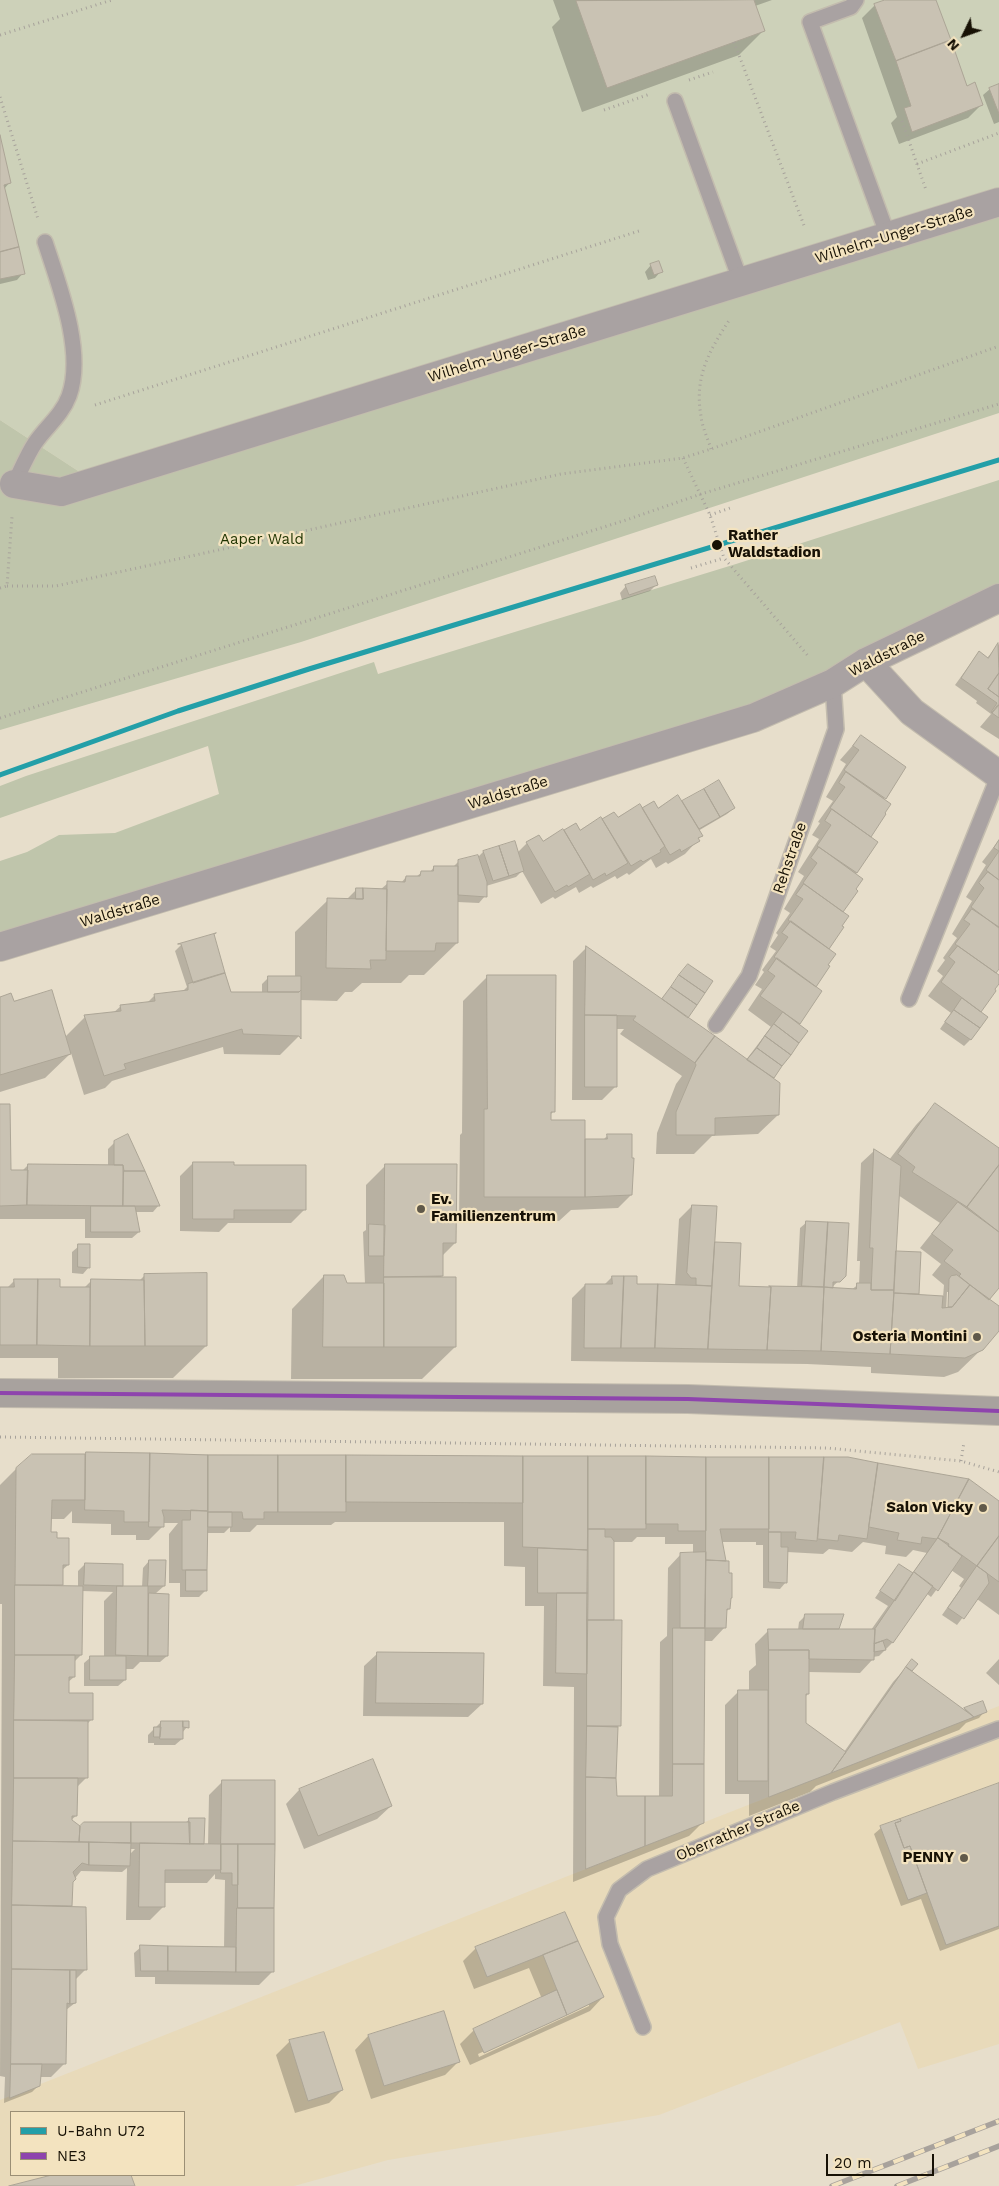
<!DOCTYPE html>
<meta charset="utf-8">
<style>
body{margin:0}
#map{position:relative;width:999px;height:2186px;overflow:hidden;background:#e7decb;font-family:"Work Sans",sans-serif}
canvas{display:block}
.legend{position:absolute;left:10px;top:2111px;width:175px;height:65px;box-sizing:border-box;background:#f3e3bf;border:1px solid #9b8f75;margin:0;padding:6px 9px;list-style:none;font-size:15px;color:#171105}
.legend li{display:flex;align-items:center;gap:10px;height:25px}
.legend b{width:25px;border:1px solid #9b8f75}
.north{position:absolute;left:939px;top:10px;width:50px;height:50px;-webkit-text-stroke:4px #f3e3bf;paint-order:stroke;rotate:228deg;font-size:14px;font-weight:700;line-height:20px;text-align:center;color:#171105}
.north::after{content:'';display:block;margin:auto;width:18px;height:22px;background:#171105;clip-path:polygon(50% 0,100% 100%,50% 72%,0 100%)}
.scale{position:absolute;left:826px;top:2154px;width:108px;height:22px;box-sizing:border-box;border:2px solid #171105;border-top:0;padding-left:6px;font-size:15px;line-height:18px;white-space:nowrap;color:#171105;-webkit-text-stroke:4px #f3e3bf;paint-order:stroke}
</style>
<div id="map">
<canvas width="999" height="2186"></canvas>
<ul class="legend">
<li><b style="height:6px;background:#239fa8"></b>U-Bahn U72</li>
<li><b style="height:6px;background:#8e44ad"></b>NE3</li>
</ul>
<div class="north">N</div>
<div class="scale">20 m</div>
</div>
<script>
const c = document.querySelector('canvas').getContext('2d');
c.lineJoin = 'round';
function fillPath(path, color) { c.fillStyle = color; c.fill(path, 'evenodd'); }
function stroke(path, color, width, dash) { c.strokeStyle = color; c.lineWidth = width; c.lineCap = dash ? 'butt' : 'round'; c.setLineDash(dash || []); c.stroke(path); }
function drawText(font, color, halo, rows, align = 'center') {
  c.font = font + ' "Work Sans",sans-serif'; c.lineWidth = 4.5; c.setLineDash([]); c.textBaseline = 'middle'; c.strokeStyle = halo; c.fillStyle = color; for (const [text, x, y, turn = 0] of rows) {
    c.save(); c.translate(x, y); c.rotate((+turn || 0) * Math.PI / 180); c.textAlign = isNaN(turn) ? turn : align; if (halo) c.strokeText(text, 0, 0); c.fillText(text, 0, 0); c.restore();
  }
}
fillPath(new Path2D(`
 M999,1706V2044L918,2069L900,2022L659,2115L388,2160L294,2186H0V2100ZM11,2112H184V2175H11Z`), '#e8daba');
fillPath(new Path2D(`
 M0,0H999V196L92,480L0,420Z`), '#cdd1b9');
fillPath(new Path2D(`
 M999,196V413L301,642L0,730V420L92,480Z
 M999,480V590L748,711L0,942V861L27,852L59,835L115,833L219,794L208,746L0,818V786L26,776L374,662L378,674L736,564Z`), '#bfc5ab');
fillPath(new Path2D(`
 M553,0H772L755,6L764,30L739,55L582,112L552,27L560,19Z
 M888,0H935L967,87L982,104L968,118L899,144L891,123L897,117L862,18L875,5Z
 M999,85V122L994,124L983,95L990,89Z
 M0,141L10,182L4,189L23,273L17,280L0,284Z
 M651,265L661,271L655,278L648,280L645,272Z
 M656,585L650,591L622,600L620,593L626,586Z
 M999,644V739L980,727L991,714L976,703L977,701L955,685L979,652L987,658Z
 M861,736L905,767L884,799L870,837L876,842L856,874L827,949L814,987L820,991L798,1025L806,1031L772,1079L778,1115L758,1134L712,1136L694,1154H656L657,1133L676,1084L682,1076L620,1034L624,1029H615V1087L602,1100H572L573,961L586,948L661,1000L688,965L686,1018L746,1060L771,1027L748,1010L762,989L755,985L764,972L762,970L776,951L770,947L778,935L776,933L790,913L784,909L804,876L798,872L819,839L812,835L820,823L818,822L833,801L826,797L846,764L840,760Z
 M683,802L734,808L727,814L698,831L701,836L698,840L685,854L668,864L666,862L656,868L651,859L629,875L627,873L617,879L615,876L593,888L591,886L579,893L576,887L555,899L553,897L541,904L522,871L516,877L486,886L485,896L479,903L457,902V943L424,975H409L401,983H362L352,992H345L337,1001L299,1000V1036L280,1055L224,1054L223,1047L112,1081L105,1088L84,1095L71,1053L45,1078L0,1092V998L13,1002L65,1037L85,1017L113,1013L121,1006L147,1003L155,995L182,992L187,987L175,951L182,944L230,993H262V984L269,977L295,978V932L328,900H346L356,890H380L388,883H401L406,877H416L422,872H430L434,867H453L459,861L478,857L483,852L517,853L527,843H543L576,825L580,832L602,821L617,819L642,810L657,809Z
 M999,840V967L995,973L999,977V983L979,1012L970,1040L964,1046L940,1029L951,1013L928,996L943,976L937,971L945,960L943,958L957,938L952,934L972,901L966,897L986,865L982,862Z
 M487,977L554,1111L550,1115V1122L584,1140H603L608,1135L631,1195L618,1208L571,1210L559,1221H459L460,1135L462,1133L463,1001Z
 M0,1105L10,1171H22L28,1165L108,1166V1149L115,1142L159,1205L153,1212H135L139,1232L132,1238H85V1219H0Z
 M935,1105L999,1150V1286L988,1300L999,1308V1329L985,1346L958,1372L944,1377L871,1373V1367L807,1364L571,1361L572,1298L585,1285H604L612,1277L635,1285L675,1286L679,1219L692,1206L714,1243L739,1244L737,1287L797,1289L800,1228L807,1222L845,1275L829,1290H851L859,1284L860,1261H857L861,1163L875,1150L889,1160L916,1125ZM898,1195L940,1223L920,1248L941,1264L932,1275L944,1285L943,1297L916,1295L918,1294L894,1254ZM947,1292H950L948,1313H946Z
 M193,1163L233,1166L305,1209L291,1223H228L219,1232L180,1231V1176Z
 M386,1165L455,1243L442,1256V1276L440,1278L455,1347L422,1379H291L292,1309L324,1276L346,1284H365L363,1232L366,1230V1185Z
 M79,1246L89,1267L83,1274L72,1273V1252Z
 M145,1275L206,1346L173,1378H58V1358H0V1288H7L15,1280L59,1288H84L91,1281H139Z
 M86,1454L848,1458L969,1480L999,1502V1615L977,1599L957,1625L942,1615L961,1588L959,1586L964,1579L951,1570L931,1597L926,1593L892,1643L879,1656L873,1657V1659L860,1673L808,1672V1694L805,1697L804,1724L844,1752L893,1682L912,1661L916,1664L910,1671L963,1710L982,1703L985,1711L979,1718L966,1723L959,1730L816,1786L810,1792L749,1816V1794H725V1705L739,1691H749V1671L756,1665L755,1644L769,1630H798L799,1622L806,1615L836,1630H871L888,1606L875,1598L893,1572L899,1565L912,1574L927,1553L913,1550L906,1557L885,1554L886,1546L863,1542L852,1552L829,1549L823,1554L787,1552L786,1582L780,1589L763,1588V1545H756V1542H721L729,1599V1609L725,1612V1627L712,1641H704L702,1823L689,1836L573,1882L574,1687L543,1686L544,1606H525V1567L504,1566V1522H335L331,1525H257L250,1532H230V1527L224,1533H206V1590L199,1597H180V1583H169V1534L178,1523H163V1526L149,1540H136V1535H111V1524L72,1523V1511L64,1519H50V1533L55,1539L68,1565L61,1571V1584L59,1587H78V1571L85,1564L122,1585L120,1587H142L143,1568L149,1561L164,1586L155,1594L167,1656L160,1662H140L133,1669H125V1680L118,1686H84V1663L91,1657H104V1601L113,1592L82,1591L81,1655L74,1662V1677L67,1683V1694L92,1719L86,1725V1778L76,1788V1816L71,1820L79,1828L185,1823L190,1819L201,1845H208L209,1795L223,1781L272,1972L259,1985L155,1984V1977H135L134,1953L141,1947L224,1948L225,1880L215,1879V1874L207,1883H164L163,1907L150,1920H126L127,1868L122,1872L81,1871L72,1882L71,1907L86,1969L75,1980V2003L66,2010L65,2063L51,2077H40L39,2085L32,2092L4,2103L5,2077L0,2076L2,1604H0V1485L17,1468ZM637,1537H665V1544H693V1554H681L668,1568L667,1636L660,1642L659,1797H615L616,1729L619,1726L613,1621V1542H632ZM129,1849H135L129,1855Z
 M378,1653L482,1704L468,1717L363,1716L364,1666Z
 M999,1659V1685L986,1673Z
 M161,1722L187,1727L182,1733V1739L175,1745H154V1743H148V1735Z
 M372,1761L391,1806L377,1819L304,1849L286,1804L299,1790Z
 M999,1784V1929L940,1951L921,1899L901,1906L874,1834L881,1828Z
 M565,1913L603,1997L590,2011L470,2065L460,2044L474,2030L542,1999L529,1968L474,1989L463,1961L476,1948ZM589,2003V2006L479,2057L478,2054Z
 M443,2012L458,2062L445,2075L371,2099L355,2050L368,2036Z
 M290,2041L342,2090L329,2103L295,2113L276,2055Z
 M57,2175H129L134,2186H14Z`), '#0003');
const building = new Path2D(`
 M754,0L765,31L607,88L576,1Z
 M885,0H936L951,40L896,61L874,4Z
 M951,40L967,86L975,82L983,105L912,132L904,108L911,106L896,61Z
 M999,84V114L989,88Z
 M0,135L11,183L4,185L19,247L0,252Z
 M19,247L25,274L0,279V252Z
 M659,261L663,272L654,275L650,264Z
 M655,576L658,585L629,595L625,585Z
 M998,643L999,673L988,689L999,697V705L992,713L991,712L997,703L961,678L979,651L988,658Z
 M999,673V697L988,689Z
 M998,705H999V718L992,713Z
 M861,735L906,767L886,799L844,770L859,750L853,746Z
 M846,772L891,804L885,813L886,814L871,837L830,808L845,787L839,783Z
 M719,780L735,808L720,817L704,789Z
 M704,789L720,817L699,829L682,801Z
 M678,795L703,836L698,838L700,841L681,852L680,849L670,855L642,808L654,801L658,808Z
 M640,804L665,846L660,850L661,852L643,862L641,860L631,866L602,819L614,812L618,817Z
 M832,809L878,842L857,873L817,846L831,825L825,821Z
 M601,817L628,863L606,876L605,873L593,880L564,830L576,823L580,830Z
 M563,829L590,874L568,887L567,885L555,892L526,842L539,835L543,841Z
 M999,840V880L986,870L999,851L994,848Z
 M515,841L524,871L509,876L499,846Z
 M499,846L509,876L493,881L483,851Z
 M819,847L863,879L856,889L858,891L843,912L803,883L817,863L811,858Z
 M478,855L487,882V897L458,895V860Z
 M434,866H458V943H436L435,951H386L387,881L405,882L406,876H420L421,871H433Z
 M988,872L999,880V928L971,907L984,888L979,883Z
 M804,884L849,916L842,926L844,927L829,949L788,920L803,899L796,895Z
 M356,888H363V899H356Z
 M363,888L387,889L386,960H370L371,969L326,968L327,898L363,899Z
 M972,909L999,927V969L996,973L955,944L970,924L964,920Z
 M791,921L836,954L828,965L830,966L816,987L774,957L788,937L782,933Z
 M216,933L214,934L225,973L193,983L181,944H178Z
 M586,946L715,1036L695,1063L633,1020L636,1016L585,1015Z
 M958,946L999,975V984L995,989L996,991L981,1012L941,982L955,962L949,957Z
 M777,958L822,991L800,1024L760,996L775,976L768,971Z
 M688,964L713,981L705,993L679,975Z
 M225,973L231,992H299L301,990V1039L299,1036L243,1034L242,1029L124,1064L126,1069L104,1076L84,1015L121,1011L120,1005L155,1001L154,994L188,990V984Z
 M487,975H556L555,1112H551V1120H585V1197H484V1109H487Z
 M679,975L705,993L697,1005L671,987Z
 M268,976H301V990L299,992H268Z
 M671,987L697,1005L688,1018L662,999Z
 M52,990L71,1054L0,1075V997L11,993L14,1001Z
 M962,998L988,1017L980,1028L954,1010Z
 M954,1010L980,1028L971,1040L945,1022Z
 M783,1012L808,1031L799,1043L774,1024Z
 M585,1015H617V1087H585Z
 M774,1024L799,1043L791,1055L765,1036Z
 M715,1036L780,1083L779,1115L715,1118V1135H676V1112L696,1065L695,1063Z
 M765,1036L791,1055L782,1066L757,1048Z
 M757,1048L782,1066L774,1078L747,1060Z
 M935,1103L999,1148V1165L967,1207L912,1172L915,1167L898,1154Z
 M0,1104H10L11,1170H28L27,1205L0,1206Z
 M128,1134L145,1171H124L123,1165H114V1141Z
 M607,1134H632V1158H634L632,1195L585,1197V1139H607Z
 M874,1149L901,1166L894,1290H871L873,1248H870Z
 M193,1162H234V1165H306V1210H234V1219H193Z
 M28,1164L123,1165V1206L27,1205Z
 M385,1164H457L456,1243H443V1276L384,1277Z
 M999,1165V1232L967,1207Z
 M124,1171H145L160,1206H123Z
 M958,1202L999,1232V1288L989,1300L959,1276L961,1274L944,1261L953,1250L932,1234Z
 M692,1205L717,1206L712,1286L696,1285V1278H691L687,1273Z
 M91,1206H135L140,1232H91Z
 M806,1221L828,1222L824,1287L802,1286Z
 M828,1222L849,1223L846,1276L840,1282H833V1288L824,1287Z
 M369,1224L385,1225L384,1256H369Z
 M715,1242L741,1243L739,1286L771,1287L767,1350L708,1349Z
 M78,1244H90V1268L78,1267Z
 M896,1251L921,1252L919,1294L894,1293Z
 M207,1273V1346H145L144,1274Z
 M324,1275H344L347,1283H384V1347H323Z
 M957,1275L970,1285L952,1307H948L949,1279L951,1276Z
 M612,1276H624L621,1348H584L585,1284H612Z
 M624,1276H637V1284H658L655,1348H621Z
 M384,1277H456V1347H384Z
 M14,1279H38L37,1345H0V1287H14Z
 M38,1279H60V1287H90V1346L37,1345Z
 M91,1279L144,1280L145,1346H90Z
 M857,1283H871V1290H894L890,1354L821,1351L824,1287L856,1289Z
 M658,1284L712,1286L708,1349L655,1348Z
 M970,1285L999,1306V1331L983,1350L965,1358L890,1354L894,1293L943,1296L942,1308L952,1307Z
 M769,1286L824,1287L821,1351L767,1350L771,1287Z
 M86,1452L150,1453L149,1522H124V1511L85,1510Z
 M150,1453L208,1455V1511L162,1510L164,1517V1527H149Z
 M32,1454H85V1500H52L51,1532H57V1538H69V1565H63V1585H15L16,1468Z
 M208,1455H278V1512H264V1519H243L242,1512H208Z
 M278,1455H346V1512H278Z
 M346,1455L523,1456V1503L346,1502Z
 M523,1456H588V1550L523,1547Z
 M588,1456H646V1529H588Z
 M646,1456L706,1457V1531H678V1524H646Z
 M706,1457H769V1529H720L726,1561L706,1560Z
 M769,1457H824L817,1541L795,1539L796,1532H769Z
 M824,1457H848L878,1463L867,1539L839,1535L838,1541L818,1539Z
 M878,1463L969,1479L937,1539L922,1537L921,1544L897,1540L899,1533L869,1527Z
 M969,1479L999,1501V1536L977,1566L938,1538Z
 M191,1510L208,1511L207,1570H182V1520H190Z
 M208,1512H232V1527H208Z
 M588,1529H605V1537H611L614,1541V1620H587Z
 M769,1532H781V1547H788L787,1583L769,1582Z
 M999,1536V1582L977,1566Z
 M938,1538L949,1544L948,1546L962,1556L938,1591L914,1572Z
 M538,1548L588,1550V1593H538Z
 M706,1552L705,1628H680V1553Z
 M149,1560H166L165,1586H148Z
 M706,1560L729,1561V1573H732V1598H731L730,1609H727L726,1628H705Z
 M85,1563L123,1564V1586L84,1585Z
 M899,1564L913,1573L895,1601L880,1591Z
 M977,1566L987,1573L989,1583L964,1619L948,1608Z
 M186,1570H207V1591H186Z
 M914,1572L933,1586L893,1643L887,1639L874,1644L875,1629Z
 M15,1585L83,1586L82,1655H15Z
 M117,1586H148V1656L116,1655Z
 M149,1593L169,1594L168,1656H148Z
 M557,1593H588L587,1674L556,1673Z
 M805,1614H844L839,1629H803Z
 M587,1620H622L621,1726H587Z
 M673,1628H705L704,1764H673Z
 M768,1629H875L874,1660L809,1659V1650H769Z
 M883,1641L886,1650L874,1652V1644Z
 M769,1650H809V1694H806V1723L846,1752L831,1773L769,1797Z
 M377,1652L484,1653L483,1704L376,1703Z
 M15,1655H75V1677H69V1693H93V1720H14Z
 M90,1656H126V1680H90Z
 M912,1659L918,1664L912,1671L906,1667Z
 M906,1667L974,1717L831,1773L846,1752Z
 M738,1690H768V1781H738Z
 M983,1701L987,1712L974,1717L964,1708Z
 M14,1720L88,1721V1778H14Z
 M161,1721H183V1739H160Z
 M183,1721H189V1728L183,1727Z
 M587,1726L618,1727L616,1778L586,1777Z
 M154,1727H161L160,1737H154Z
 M373,1759L392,1806L318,1836L299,1789Z
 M673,1764H704V1823L645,1846V1796H672Z
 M586,1777L616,1778L617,1796H645V1846L586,1869Z
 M14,1778H78L77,1816H72V1820L80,1826L79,1842L13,1841Z
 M222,1780H275V1844H221Z
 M999,1783V1926L946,1945L910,1846L904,1848L895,1823L901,1821L900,1819Z
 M189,1818H205L204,1844H190Z
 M900,1819L901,1821L895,1823L904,1848L910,1846L927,1893L908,1900L880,1826Z
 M84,1822H131V1843L79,1842L80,1826Z
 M131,1822H190V1844L131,1843Z
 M13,1841L89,1842V1865L82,1863L73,1872L76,1879L73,1882L72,1906L12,1905Z
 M89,1842L131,1843L130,1866L89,1865Z
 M140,1843L221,1844V1870H165V1907H139Z
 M221,1844H238V1885H232V1873H221Z
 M238,1844H275L274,1908H238Z
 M12,1905L86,1907L87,1970L12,1969Z
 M237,1908H274V1972H236Z
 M565,1912L578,1941L487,1977L475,1947Z
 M578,1941L604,1997L567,2015L543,1955Z
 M140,1945L168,1946V1971H141Z
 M168,1946L236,1947V1972L168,1971Z
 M12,1969L70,1970V2004L67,2003L66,2064H11Z
 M70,1970H76V2003L70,2004Z
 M557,1990L567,2015L484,2053L473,2029Z
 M444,2011L460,2062L384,2086L368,2035Z
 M324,2032L343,2090L308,2101L289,2040Z
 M11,2064H42L40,2086L10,2098Z
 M52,2175H131L135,2186H9Z`);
fillPath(building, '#c9c2b3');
stroke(building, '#aca596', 1);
const lane = new Path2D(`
 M856,0L851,7L810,22L888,236
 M675,101L741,282
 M14,484C21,470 27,455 35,443C46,427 62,415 69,396C85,352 59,285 45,242
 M909,999L999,775
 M716,1025L749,976L836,729L833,683
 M643,2027L610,1944L606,1917L619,1890L647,1869L833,1792L999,1729`);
const street = new Path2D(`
 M14,484L61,492L999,202
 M866,662L912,712L999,775
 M0,947L753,718L833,683L866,662L999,598`);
const secondary = new Path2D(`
 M0,1393L688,1399L999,1411`);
stroke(lane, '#c3bcae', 18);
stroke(street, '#c3bcae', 30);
stroke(secondary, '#c3bcae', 30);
stroke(new Path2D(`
 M0,35L112,0
 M734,42L805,228
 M689,80L713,72
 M0,97L38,219
 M604,110L650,94
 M902,121L926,190
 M917,164L999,133
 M95,405L642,230
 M711,449C708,439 702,427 701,416C694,377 709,351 730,319
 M683,458L710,515L724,558L809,657
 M710,515L733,507
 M691,568L724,558
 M7,586H56L561,474L683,458L711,449L999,346
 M0,588L7,586L12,517
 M0,718L626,520L701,494L999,404
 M0,1437L827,1448L961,1461L999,1472
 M961,1461L964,1442`), '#a7a29b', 3, [1, 4]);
stroke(lane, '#a9a2a2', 15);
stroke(street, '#a9a2a2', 28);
stroke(secondary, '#a8a29e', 28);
const rail = new Path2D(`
 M832,2186L999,2121
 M897,2186L999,2146`);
stroke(rail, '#a8a29c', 5.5);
stroke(rail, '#f3e3bf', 4, [11]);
stroke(new Path2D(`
 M0,1393L688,1399L999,1411`), '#8e44ad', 4);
stroke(new Path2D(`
 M0,775L178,711L309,669L999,460`), '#239fa8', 5);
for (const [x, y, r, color] of [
 [717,545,6,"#171105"],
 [421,1209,5,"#60594a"],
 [977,1337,5,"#60594a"],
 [983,1508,5,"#60594a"],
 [964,1858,5,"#60594a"]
]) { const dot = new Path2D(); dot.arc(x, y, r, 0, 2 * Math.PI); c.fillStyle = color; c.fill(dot); stroke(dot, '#f3e3bf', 2); }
drawText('15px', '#171105', '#f3e3bf', [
 ["Wilhelm-Unger-Straße",894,235,-17],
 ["Wilhelm-Unger-Straße",507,354,-17],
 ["Waldstraße",887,654,-27],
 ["Waldstraße",508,793,-17],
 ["Rehstraße",790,858,-71],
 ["Waldstraße",120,911,-17],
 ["Oberrather Straße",738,1831,-23]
]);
drawText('bold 15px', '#171105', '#f3e3bf', [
 ["Rather",728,536],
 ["Waldstadion",728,553]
], 'left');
drawText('15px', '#1f3401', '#f3e3bf', [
 ["Aaper Wald",262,540]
]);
drawText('bold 15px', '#171105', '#f3e3bf', [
 ["Ev.",431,1200,"left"],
 ["Familienzentrum",431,1217,"left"],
 ["Osteria Montini",967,1337],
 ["Salon Vicky",973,1508],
 ["PENNY",954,1858]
], 'right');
</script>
